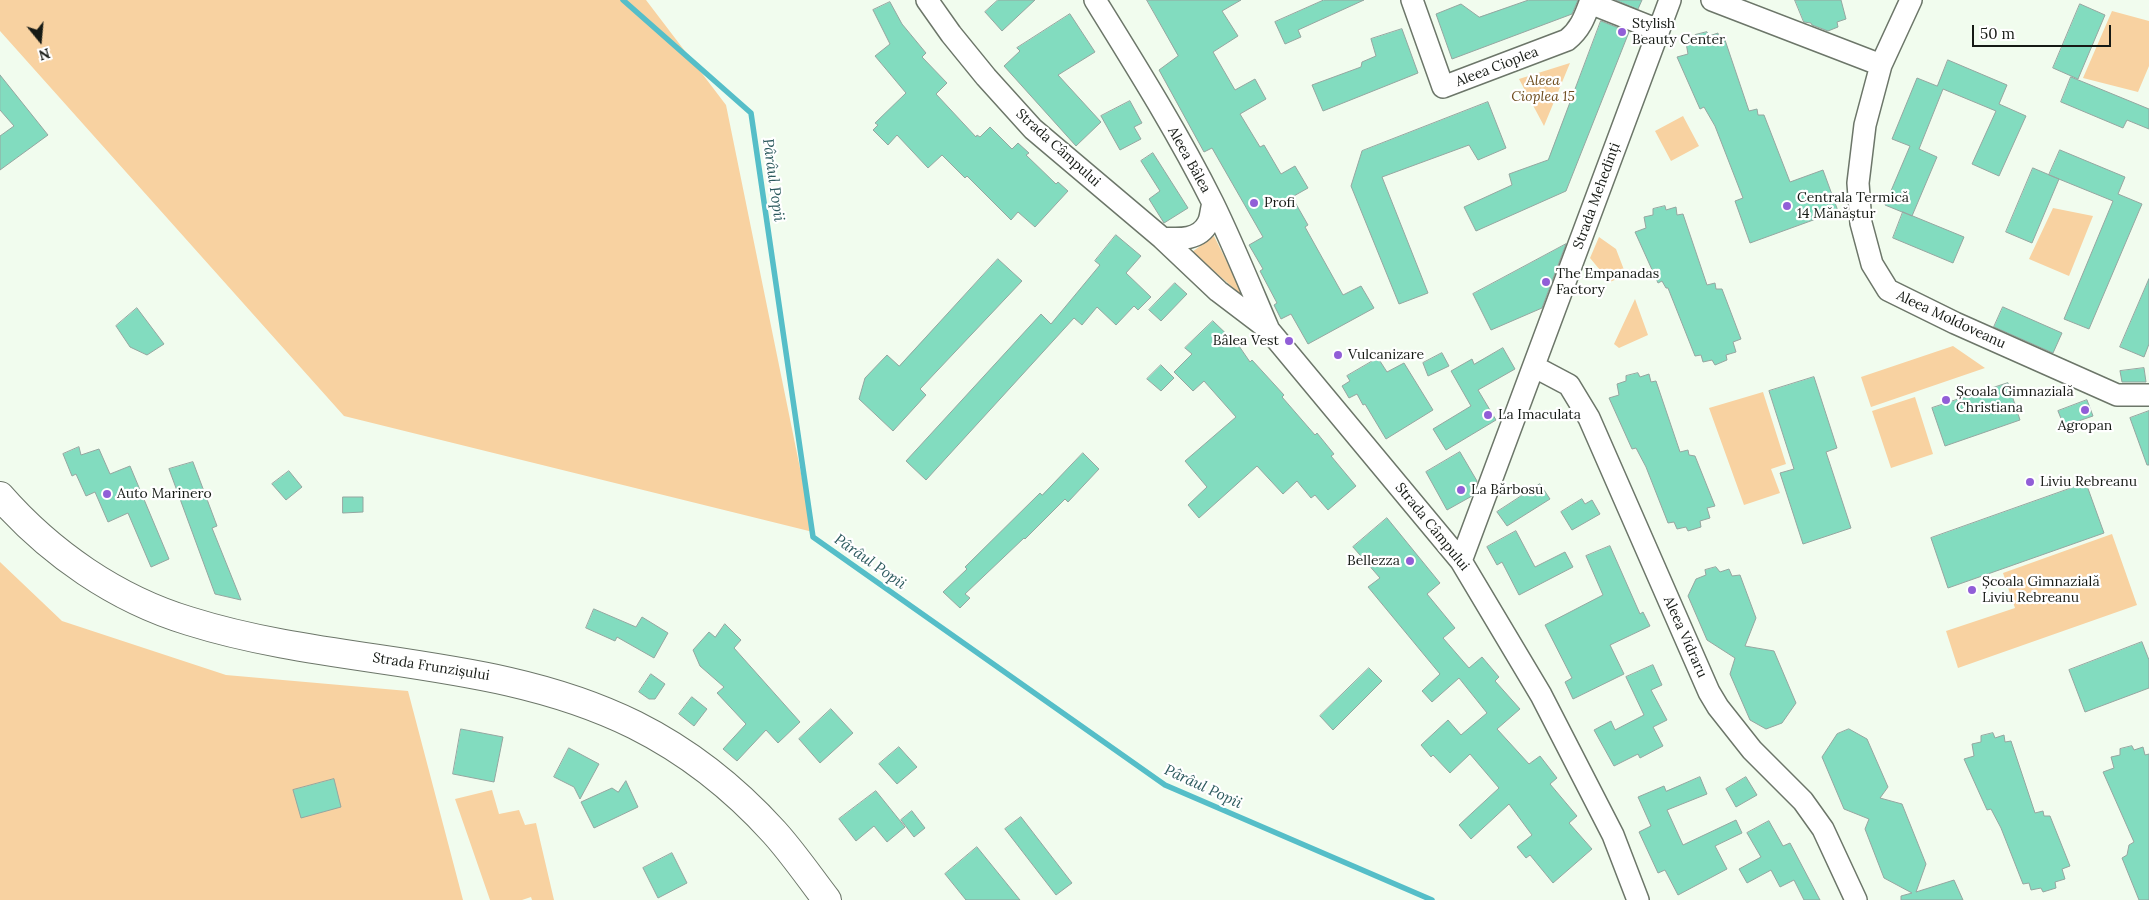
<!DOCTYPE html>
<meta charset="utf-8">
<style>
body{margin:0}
#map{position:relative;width:2149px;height:900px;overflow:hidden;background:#f1fcee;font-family:Lora,serif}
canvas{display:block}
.north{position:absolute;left:15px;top:15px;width:50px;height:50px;-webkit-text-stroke:4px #fff;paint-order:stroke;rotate:163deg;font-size:14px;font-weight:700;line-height:20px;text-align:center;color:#161a15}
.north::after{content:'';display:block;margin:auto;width:18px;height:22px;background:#161a15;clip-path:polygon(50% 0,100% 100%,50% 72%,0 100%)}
.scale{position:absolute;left:1972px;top:25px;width:139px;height:22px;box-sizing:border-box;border:2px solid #161a15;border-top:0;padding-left:6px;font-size:15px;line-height:18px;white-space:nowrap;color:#161a15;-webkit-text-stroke:4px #fff;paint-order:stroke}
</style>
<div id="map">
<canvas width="2149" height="900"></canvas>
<div class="north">N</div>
<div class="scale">50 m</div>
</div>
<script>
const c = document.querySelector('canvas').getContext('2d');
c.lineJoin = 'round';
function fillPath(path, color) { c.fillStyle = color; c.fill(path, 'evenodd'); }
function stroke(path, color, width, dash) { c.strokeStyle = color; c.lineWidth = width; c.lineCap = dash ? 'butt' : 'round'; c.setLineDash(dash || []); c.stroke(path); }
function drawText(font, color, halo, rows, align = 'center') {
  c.font = font + ' Lora,serif'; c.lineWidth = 4.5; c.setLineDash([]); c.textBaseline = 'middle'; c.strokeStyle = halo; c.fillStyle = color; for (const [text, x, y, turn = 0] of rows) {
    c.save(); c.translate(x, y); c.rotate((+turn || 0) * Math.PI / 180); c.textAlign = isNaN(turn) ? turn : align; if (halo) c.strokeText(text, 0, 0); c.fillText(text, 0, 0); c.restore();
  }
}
fillPath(new Path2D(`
 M0,0H646L726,105L813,532L344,416L0,31Z
 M2112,11L2149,21V66L2138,92L2083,78Z
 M1570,63L1544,126L1519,79Z
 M1683,116L1699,146L1671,161L1655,131Z
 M2053,208L2093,216L2069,276L2029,259Z
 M1214,236L1245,298L1192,252Z
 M1599,237L1616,249L1626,275L1610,282L1590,258Z
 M1635,299L1648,335L1619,348L1614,344Z
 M1953,346L1985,368L1871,407L1861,377Z
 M1763,392L1786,464L1771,469L1780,493L1744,505L1709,408Z
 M1915,397L1933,454L1891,468L1872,411Z
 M2112,534L2137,605L1958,668L1946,631L2015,608L2003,573Z
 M0,562L62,621L226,675L408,691L463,900H0Z
 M492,790L499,814L519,810L525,825L536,823L554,900H532L531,897L522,900H490L455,799Z`), '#f8d2a1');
stroke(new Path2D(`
 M623,0L751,113L813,537L1165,785L1432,900`), '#55bec8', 5.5);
const building = new Path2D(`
 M998,0H1035L1002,31L985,12Z
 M1147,0H1241L1222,11L1238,36L1213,52L1235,90L1255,79L1266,99L1240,114L1260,147L1264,145L1281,174L1295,166L1308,188L1292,197L1308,225L1305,227L1343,295L1361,286L1374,308L1308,344L1291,314L1281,319L1274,305L1277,303L1260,271L1263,269L1249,245L1263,237L1212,148L1204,152L1159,70L1178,56Z
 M1324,0H1364L1298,30L1301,37L1285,44L1275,22Z
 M1529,0H1578L1572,14L1452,59L1436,14L1461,4L1479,17Z
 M1616,0H1642L1638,9Z
 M1795,0H1841L1846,19L1837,22L1838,27L1828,31L1812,25L1811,23L1804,22Z
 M890,2L902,24L926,53L922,57L947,83L936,94L976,137L977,135L980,137L990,127L1012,149L1018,143L1029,153L1026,155L1056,184L1058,182L1068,191L1035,227L1018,212L1011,220L967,176L965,178L942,155L928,168L897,135L888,145L873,130L878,125L875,123L906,93L875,56L890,44L873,10Z
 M2080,4L2105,15L2078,79L2053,68Z
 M1070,14L1095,52L1058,75L1101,122L1076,146L1004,66L1020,51L1017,48Z
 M1601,21L1629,32L1566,191L1476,231L1464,207L1512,185L1509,174L1548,160Z
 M1402,29L1418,73L1323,111L1312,85L1361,67L1362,62L1376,56L1371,39Z
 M1707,32L1709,36L1718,33L1719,41L1725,40L1749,111L1757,109L1758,115H1764L1790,182L1823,170L1838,211L1750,243L1735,201L1743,198L1715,126L1704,107L1700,109L1677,57L1688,54L1686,43L1695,41V35Z
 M1948,60L2007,85L1999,104L2026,116L1999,176L1972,164L1996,111L1943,89L1919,149L1937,157L1912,216L1885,205L1910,146L1892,139L1917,78L1937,86Z
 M0,75L48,135L0,170V136L14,126L0,110Z
 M2071,77L2149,109V129L2127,120L2123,128L2061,102Z
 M1130,101L1142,123L1134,127L1141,139L1120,150L1101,116Z
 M1488,102L1506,148L1478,160L1469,145L1382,177L1428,293L1399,304L1351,186L1362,151Z
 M2060,150L2125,177L2118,194L2142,204L2089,329L2064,319L2113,201L2049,175Z
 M1153,153L1188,208L1164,223L1149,199L1160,191L1141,161Z
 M2033,168L2059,179L2032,243L2006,232Z
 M1665,206L1666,210L1676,207L1677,215L1683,214L1707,285L1715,283L1716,289H1722L1741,339L1733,342L1736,352L1726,355L1727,360L1715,365L1712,360L1703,362L1701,355L1695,356L1668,288H1666L1662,281L1658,283L1635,232L1646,228L1644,217L1653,215V209Z
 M1903,212L1964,237L1953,263L1893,238Z
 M1116,235L1141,256L1126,273L1151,297L1138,310L1134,306L1116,325L1097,307L1082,325L1074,318L926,480L906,461L1041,314L1051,324L1100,265L1095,261Z
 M1566,244L1542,308L1491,330L1473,294Z
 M998,259L1022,281L920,389L926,395L893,431L859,399L865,378L887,355L899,366Z
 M2149,279V344L2144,357L2120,347Z
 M1175,283L1187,294L1161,321L1149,310Z
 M2003,307L2062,333L2053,353L1994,327Z
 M137,308L164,344L147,355L130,347L116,326Z
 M1213,321L1239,346L1250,362L1252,360L1284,395L1282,397L1315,435L1317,433L1334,454L1331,456L1356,486L1328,510L1315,495L1311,498L1297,481L1283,494L1257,466L1199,518L1188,505L1207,487L1185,461L1236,417L1204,381L1193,391L1174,372L1192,354L1185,348Z
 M1503,348L1515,369L1478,390L1496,420L1446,450L1433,429L1471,406L1451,371L1472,359L1474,364Z
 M1442,353L1449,366L1428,376L1423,363Z
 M1378,358L1387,372L1404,363L1433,410L1386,439L1365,404L1363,405L1357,394L1349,398L1342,386L1350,381L1347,376Z
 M1161,365L1174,378L1161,391L1147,379Z
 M2144,368L2146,382H2122L2120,371Z
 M1638,373L1640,377L1649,374L1651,382L1656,381L1680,452L1688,450L1689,455L1695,456L1715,506L1707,508L1710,518L1700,521L1701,527L1688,531L1686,527L1677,529L1674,522L1668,523L1646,467L1636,448L1632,449L1609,398L1619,395L1617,384L1626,381V376Z
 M1814,377L1837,448L1826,452L1851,528L1803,544L1780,473L1794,469L1769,391Z
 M2008,383L2020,420L1945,446L1932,408Z
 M2087,400L2093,416L2064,426L2058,411Z
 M2149,411V465H2147L2130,418Z
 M79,447L81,455L99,449L110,474L130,466L169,559L151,567L128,513L108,522L95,492L86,496L76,474L72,476L63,454Z
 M1460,452L1477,481L1472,496L1447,510L1426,472Z
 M1083,453L1099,469L1068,502L1065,499L1025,539L1024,538L965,594L970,598L960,608L943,592L967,569L965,567L1040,493L1042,495Z
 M193,462L217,526L212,528L241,600L215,594L169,469Z
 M289,471L302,487L286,500L272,484Z
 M2086,483L2104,533L1948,588L1931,538Z
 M1540,484L1550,499L1507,526L1497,512Z
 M343,497H363V512L343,513Z
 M1582,499L1585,504L1592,500L1600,514L1572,530L1561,512Z
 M1387,518L1440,583L1427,594L1455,628L1443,638L1469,668L1482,657L1499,677L1495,681L1520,709L1497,729L1529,764L1540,756L1557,778L1550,784L1577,816L1569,823L1592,849L1553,883L1530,855L1526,858L1517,847L1532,835L1509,804L1471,839L1459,825L1499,788L1470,754L1450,773L1433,755L1431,757L1421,745L1448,720L1461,735L1487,713L1459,678L1432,702L1422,691L1440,674L1368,587L1380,578L1353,547Z
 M1516,531L1535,567L1565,552L1573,567L1519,595L1502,562L1497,565L1487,547Z
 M1610,546L1640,614L1643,612L1650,626L1610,645L1624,674L1573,699L1565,682L1572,678L1545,625L1603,595L1586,556Z
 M1716,567L1720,572L1729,569L1732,576L1740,575L1756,618L1745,646L1774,651L1796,703L1782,723L1766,729L1750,720L1730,674L1735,658L1707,640L1688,596L1696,579L1706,575L1705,570Z
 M594,609L636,627L642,617L668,633L654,658L617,637L615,641L586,628Z
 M725,624L741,640L734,648L800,722L778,743L766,730L737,761L723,749L746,724L717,693L724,687L700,666L693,650L709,632L715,637Z
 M2142,642L2149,660V688L2085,712L2069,670Z
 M1653,665L1662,685L1651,690L1667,720L1653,727L1663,746L1640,758L1638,754L1614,766L1594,730L1611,721L1615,730L1644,715L1626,677Z
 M1369,668L1382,681L1333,730L1320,716Z
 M651,674L665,684L655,699H649L639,692Z
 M692,697L707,709L694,726L679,714Z
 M831,709L853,733L820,763L799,739Z
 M461,729L503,737L494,782L453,774Z
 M1849,729L1867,739L1888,787L1880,798L1902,804L1926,864L1916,892L1954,880L1963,900H1901V896L1912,893L1884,878L1865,829L1869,819L1844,809L1822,757L1837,734Z
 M1993,733L1995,738L2004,735L2005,742L2011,741L2035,813L2043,811L2044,816H2050L2070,866L2062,869L2065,879L2055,882L2056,888L2043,892L2041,888L2031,890L2029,883L2023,884L2001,828L1991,809L1987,810L1964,759L1974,756L1972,744L1981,742V736Z
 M2132,746L2134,750L2143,747L2145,755L2149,754V900H2139L2122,858L2127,855L2129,845L2134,842L2103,772L2114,768L2111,757L2120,755V749Z
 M899,747L917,767L897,784L879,764Z
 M569,748L599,764L580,799L574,787L554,777Z
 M1700,777L1707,794L1667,810L1683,845L1736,820L1742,833L1715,846L1727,869L1678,895L1665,870L1658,873L1639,832L1651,826L1638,797L1664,786L1666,791Z
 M1746,777L1757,795L1736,807L1726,789Z
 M334,779L341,807L301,818L293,790Z
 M626,781L638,807L594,828L581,802L612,788L618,792Z
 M876,791L905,827L887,842L874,826L856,841L839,819Z
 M912,811L925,828L914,837L901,820Z
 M1021,817L1072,883L1056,895L1005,829Z
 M1769,821L1783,846L1790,843L1820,900H1804L1794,880L1780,887L1771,870L1747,883L1739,869L1761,857L1747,833Z
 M977,847L1020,900H966L945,874Z
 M672,853L687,883L658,898L643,868Z`);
fillPath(building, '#82dcbf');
stroke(building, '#95a6a0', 1);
const minor = new Path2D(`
 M927,0L951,34L986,77L1033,129L1162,238L1218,291L1268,329L1461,561L1541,695L1613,835L1638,900
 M1095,0C1136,66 1178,133 1213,203C1233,244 1250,286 1268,328
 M1412,0L1443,87L1567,40C1581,29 1585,16 1591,0
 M1712,0L1881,65
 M1911,0L1881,65L1865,125L1858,183L1861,223L1872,264L1888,290L1955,323L2117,395H2149
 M1590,3L1658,30
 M1162,238C1178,239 1199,241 1208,223C1211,218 1211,209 1213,203
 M1535,367L1569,385L1589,418L1709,692L1718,707L1752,750L1803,801L1823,829L1856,900
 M1461,561L1670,0`);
const major = new Path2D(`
 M0,496C50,553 116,599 189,621C335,667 496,656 635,725C687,751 735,789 774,832C793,853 810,878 827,900`);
stroke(minor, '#6c7669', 24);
stroke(major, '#6c7669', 30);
stroke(minor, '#fff', 21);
stroke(major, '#fff', 28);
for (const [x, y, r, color] of [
 [1622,32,5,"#915ed7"],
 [1254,203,5,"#915ed7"],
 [1787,206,5,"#915ed7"],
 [1546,282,5,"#915ed7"],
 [1289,341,5,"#915ed7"],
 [1338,355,5,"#915ed7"],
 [1946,400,5,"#915ed7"],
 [2085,410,5,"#915ed7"],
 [1488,415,5,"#915ed7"],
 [2030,482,5,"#915ed7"],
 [1461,490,5,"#915ed7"],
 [107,494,5,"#915ed7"],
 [1410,561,5,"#915ed7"],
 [1972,590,5,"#915ed7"]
]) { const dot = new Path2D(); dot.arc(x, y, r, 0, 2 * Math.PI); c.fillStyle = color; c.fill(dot); stroke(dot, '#fff', 2); }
drawText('14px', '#161a15', '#fff', [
 ["Stylish",1632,24],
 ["Beauty Center",1632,40],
 ["Centrala Termică",1797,198],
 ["14 Mănăștur",1797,214],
 ["Profi",1264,203],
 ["The Empanadas",1556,274],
 ["Factory",1556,290],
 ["Bâlea Vest",1279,341,"right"],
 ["Vulcanizare",1348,355],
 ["Școala Gimnazială",1956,392],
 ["Christiana",1956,408],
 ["La Imaculata",1498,415],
 ["Agropan",2085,426,"center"],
 ["Liviu Rebreanu",2040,482],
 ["La Bărbosu",1471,490],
 ["Auto Marinero",117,494],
 ["Bellezza",1400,561,"right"],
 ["Școala Gimnazială",1982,582],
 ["Liviu Rebreanu",1982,598]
], 'left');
drawText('14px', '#161a15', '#fff', [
 ["Aleea Cioplea",1497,67,-21],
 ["Strada Câmpului",1058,148,42],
 ["Aleea Bâlea",1189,160,61],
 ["Strada Mehedinți",1597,196,-70],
 ["Aleea Moldoveanu",1951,320,25],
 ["Strada Câmpului",1432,527,51],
 ["Aleea Vidraru",1685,637,66],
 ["Strada Frunzișului",431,667,9]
]);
drawText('italic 14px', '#6e4d1e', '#fff', [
 ["Aleea",1543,81],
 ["Cioplea 15",1543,97]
]);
drawText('italic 15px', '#2b595d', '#fff', [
 ["Pârâul Popii",773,180,82],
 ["Pârâul Popii",870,562,35],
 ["Pârâul Popii",1203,787,25]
]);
</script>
